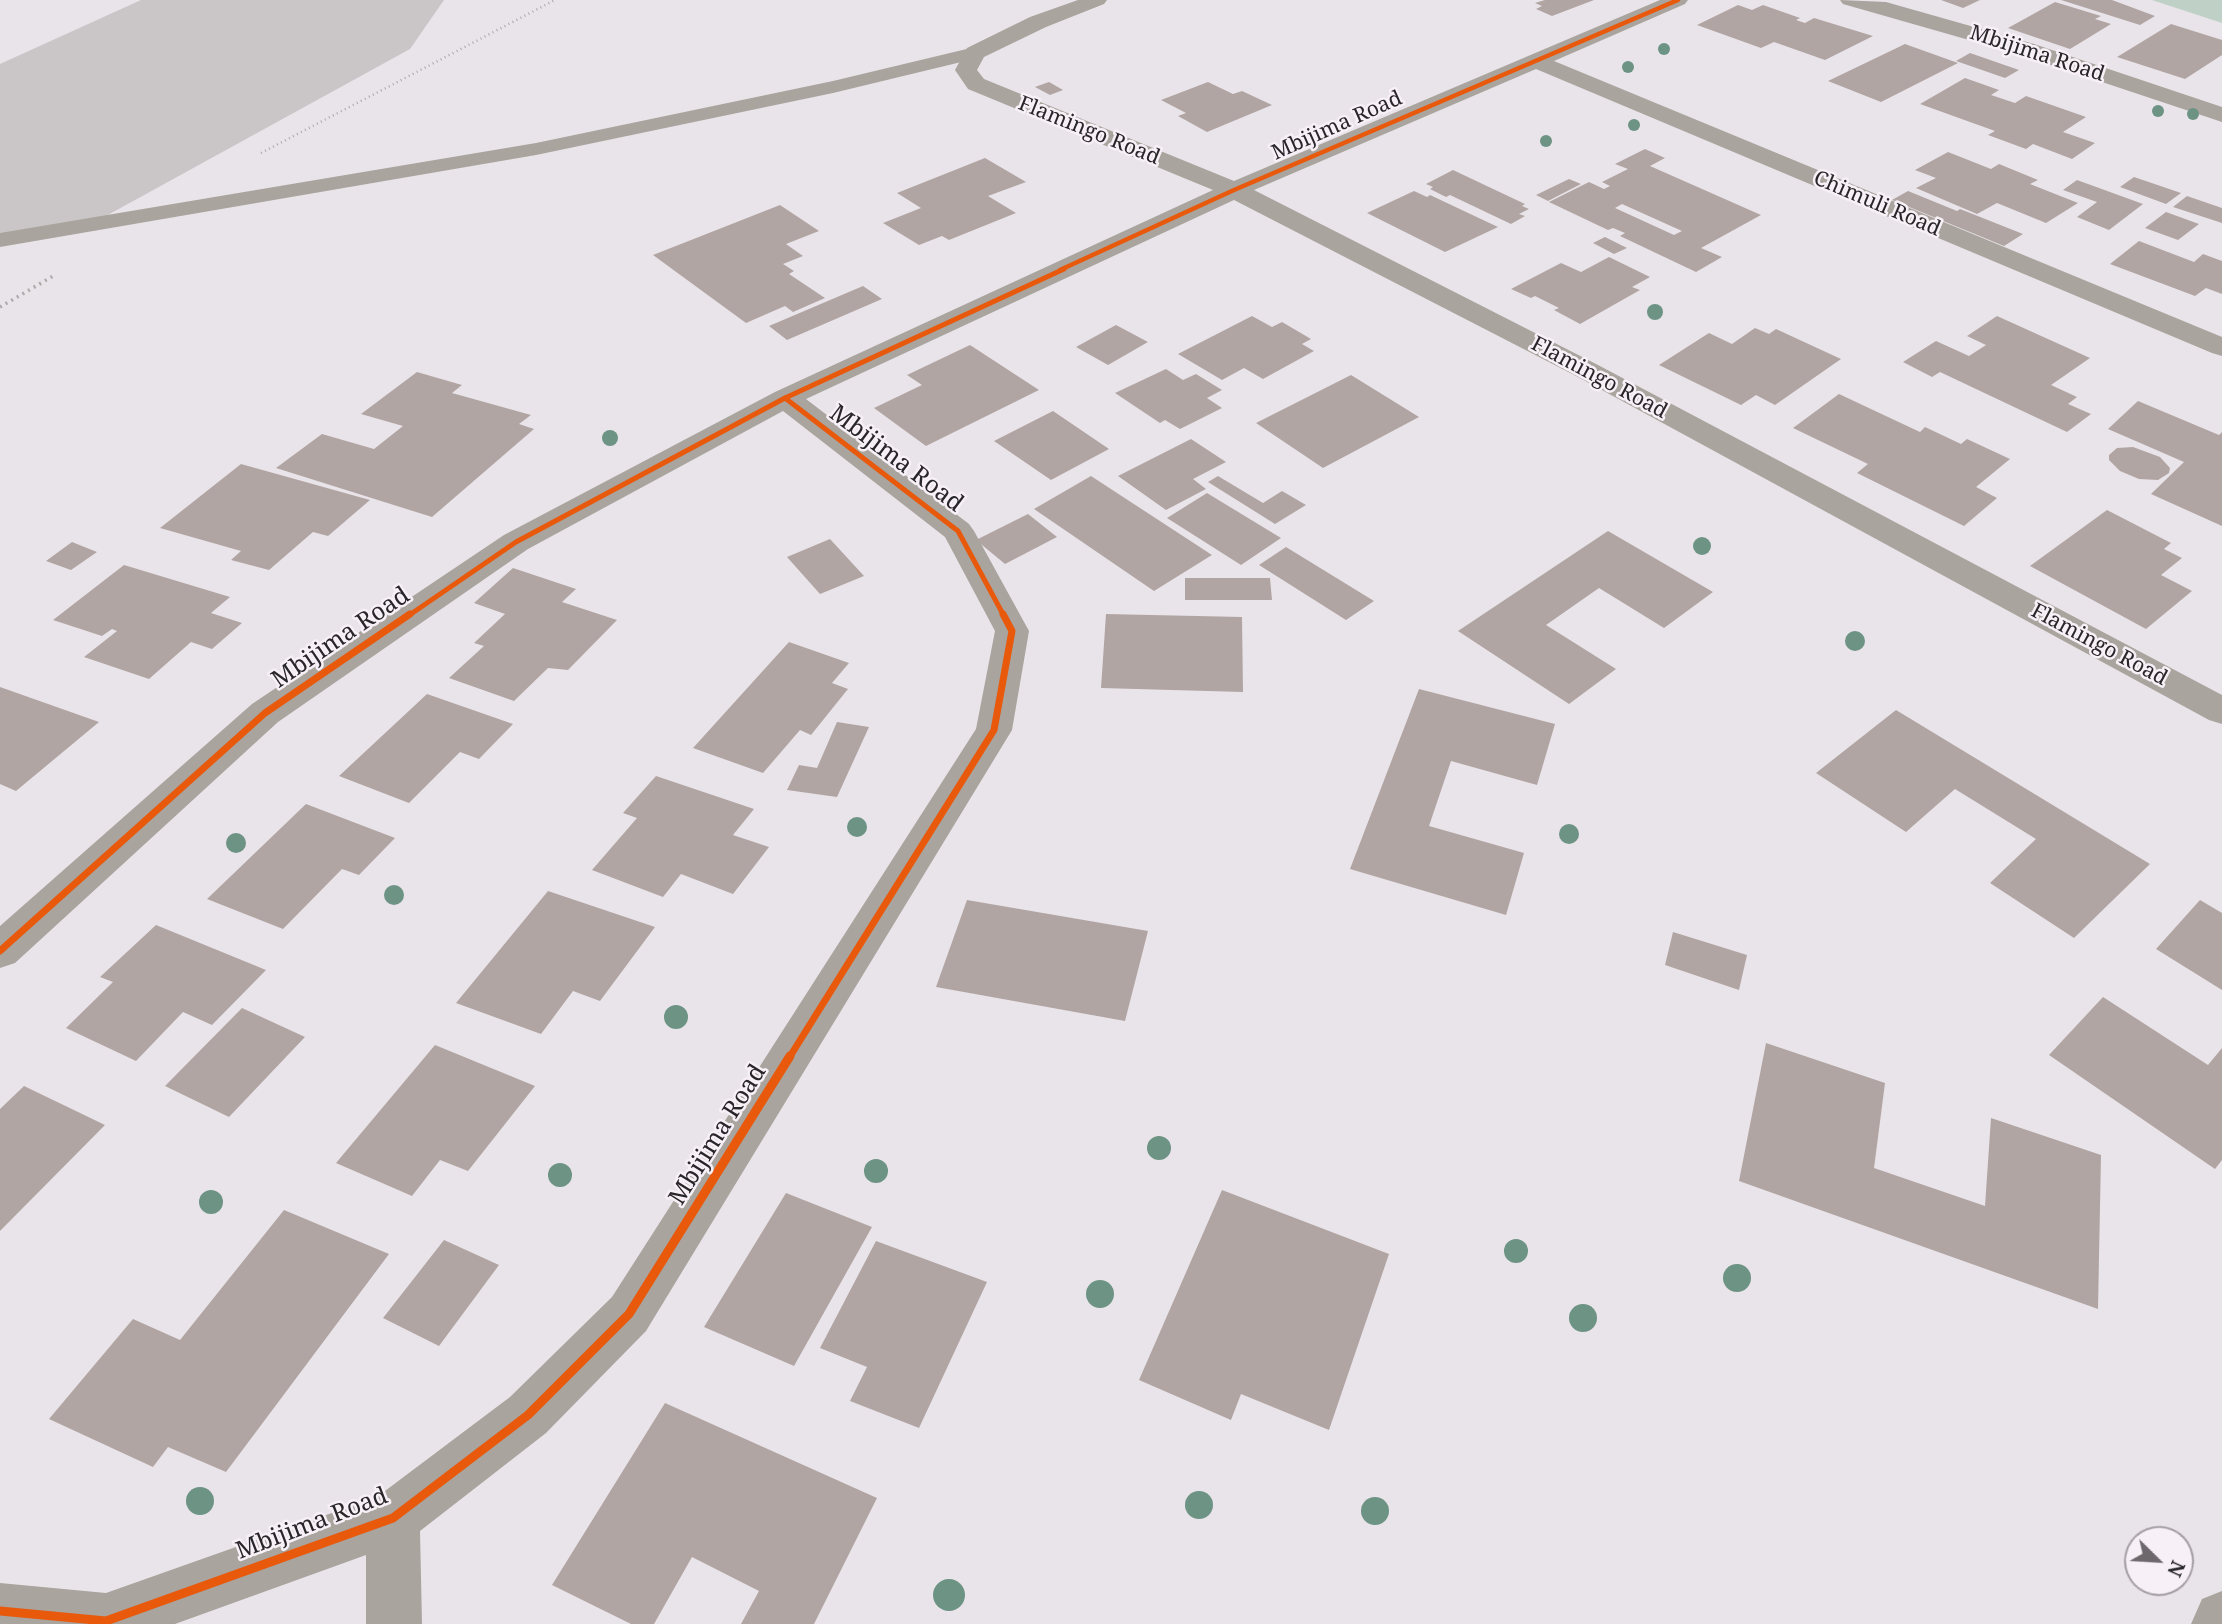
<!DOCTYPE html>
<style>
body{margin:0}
#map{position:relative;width:2222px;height:1624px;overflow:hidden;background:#e9e4e9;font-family:"Noto Serif",serif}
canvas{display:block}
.north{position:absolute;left:2124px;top:1526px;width:70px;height:70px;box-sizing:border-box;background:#f7f0f7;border:2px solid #a49fa4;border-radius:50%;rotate:114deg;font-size:19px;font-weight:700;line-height:28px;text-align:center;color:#282628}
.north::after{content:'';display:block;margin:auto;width:24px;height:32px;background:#6c686c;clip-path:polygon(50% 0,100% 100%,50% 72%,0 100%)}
</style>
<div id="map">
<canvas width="2222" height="1624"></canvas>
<div class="north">N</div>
</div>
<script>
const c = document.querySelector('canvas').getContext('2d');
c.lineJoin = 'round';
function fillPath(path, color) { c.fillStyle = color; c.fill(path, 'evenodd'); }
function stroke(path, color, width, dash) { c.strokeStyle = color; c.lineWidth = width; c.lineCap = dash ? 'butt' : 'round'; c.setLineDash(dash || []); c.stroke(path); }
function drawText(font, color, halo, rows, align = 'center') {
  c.font = font + ' "Noto Serif",serif'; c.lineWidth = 5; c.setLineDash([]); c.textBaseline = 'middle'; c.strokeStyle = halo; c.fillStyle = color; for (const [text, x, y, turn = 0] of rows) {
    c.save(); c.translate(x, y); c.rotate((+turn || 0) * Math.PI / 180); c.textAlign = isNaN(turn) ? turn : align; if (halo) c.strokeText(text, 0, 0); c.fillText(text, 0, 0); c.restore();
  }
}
fillPath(new Path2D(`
 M2152,0H2222V23Z`), '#bfd1c7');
fillPath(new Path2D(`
 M141,0H444L410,49L95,222L0,246V64Z`), '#cac6c8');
fillPath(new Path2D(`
 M1545,0H1594L1552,16L1536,9L1542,6L1535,3Z
 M1941,0H1980L1963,8Z
 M2061,0H2112L2155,16L2140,25Z
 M2055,2L2101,16L2095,19L2111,24L2070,49L2008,28Z
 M1738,5L1752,10L1763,5L1800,18L1796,20L1805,23L1814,18L1873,36L1825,60L1774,42L1761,48L1697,25Z
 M2171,24L2222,40V55L2185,79L2117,57Z
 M1905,44L1958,63L1881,102L1828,81Z
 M1970,53L2019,70L2005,78L1956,61Z
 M1965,78L1999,90L1991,95L2015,103L2026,96L2086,117L2063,132L2095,143L2072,159L2033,144L2026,149L1988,135L1995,131L1920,104Z
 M1049,82L1063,90L1050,95L1035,87Z
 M1208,82L1233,94L1242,91L1272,105L1207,132L1178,116L1186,113L1161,100Z
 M1645,149L1665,158L1650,166L1761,215L1701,248L1722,257L1696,272L1620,236L1625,233L1613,228L1608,230L1549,202L1589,182L1604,189L1610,186L1602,182L1628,169L1615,164ZM1622,204L1682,231L1674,235L1615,208Z
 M1948,152L1991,169L1999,164L2038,180L2030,184L2078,203L2046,223L1997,203L1977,214L1916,188L1936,178L1915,170Z
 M985,158L1026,182L988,196L1016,213L949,240L942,236L919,245L883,223L921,208L897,193Z
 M1453,170L1525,204L1522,206L1529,209L1519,214L1525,216L1511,224L1450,195L1446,197L1430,189L1433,187L1426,184Z
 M2134,177L2181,193L2166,204L2120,187Z
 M1569,179L1581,184L1548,201L1536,195Z
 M2077,180L2143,204L2109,230L2077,217L2097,202L2063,190Z
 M1414,191L1427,197L1430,195L1498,227L1445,252L1367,213Z
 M1908,191L1957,211L1960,209L2023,234L2004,246L1892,200Z
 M2187,196L2222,208V223L2173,207Z
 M780,205L819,231L786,244L803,256L783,264L794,271L789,274L825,298L793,312L785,306L746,323L653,255Z
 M2166,212L2199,224L2178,240L2145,228Z
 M1605,237L1627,248L1614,254L1593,243Z
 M2139,241L2194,262L2203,254L2222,261V294L2206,288L2195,296L2110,264Z
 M1609,257L1650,277L1632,287L1640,290L1580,324L1554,310L1559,308L1535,296L1531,298L1511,289L1561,263L1581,272Z
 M863,286L882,299L787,340L769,326Z
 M1252,316L1272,327L1282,322L1311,339L1302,344L1314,351L1263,379L1244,368L1222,380L1178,354Z
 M1997,316L2090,358L2051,385L2077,397L2068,404L2091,414L2067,432L1940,372L1932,377L1903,362L1936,341L1969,356L1986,345L1967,336Z
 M1116,325L1148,342L1108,365L1076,347Z
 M1755,328L1769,334L1776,329L1841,359L1775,405L1756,395L1741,405L1659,365L1709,333L1732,344Z
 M970,345L1039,390L926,446L874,408L922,385L907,375Z
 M1166,369L1183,380L1196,374L1222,390L1207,398L1222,408L1180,429L1165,420L1160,423L1115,393Z
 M417,372L462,385L452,393L531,415L519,424L534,429L432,517L276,468L322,434L374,449L403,426L361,414Z
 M1351,375L1419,417L1323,468L1256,423Z
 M1839,394L1920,432L1925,427L1961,444L1967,439L2010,459L1976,487L1997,498L1964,526L1857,473L1868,464L1793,428Z
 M2138,401L2219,435L2222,432V526L2151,494L2184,462L2108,429Z
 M1053,411L1109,449L1051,480L994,441Z
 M1191,439L1226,462L1193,479L1206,489L1166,510L1118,476Z
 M2133,447L2160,457L2170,468L2169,473L2158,480L2139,479L2120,471L2109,460V455L2117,448Z
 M241,464L370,500L328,536L313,532L269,570L231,560L241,551L160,528Z
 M1091,476L1212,555L1154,591L1034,509Z
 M1218,476L1263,503L1282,491L1306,505L1275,524L1208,482Z
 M1207,493L1281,538L1241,565L1167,518Z
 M2107,510L2171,543L2164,549L2182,558L2161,575L2192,591L2146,629L2030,566Z
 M1028,514L1057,537L1005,564L976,540Z
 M1608,531L1713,592L1664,628L1599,588L1546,625L1616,669L1569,704L1458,631Z
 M830,539L864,576L820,594L787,557Z
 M72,542L97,552L71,570L46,561Z
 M1286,547L1374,601L1346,620L1259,565Z
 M124,565L230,597L211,613L242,623L212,649L191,642L149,679L84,657L117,631L112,629L102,636L53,620Z
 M513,568L576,589L562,602L617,620L568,670L548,668L514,701L449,678L484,646L474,643L505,614L474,603Z
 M1185,578H1270L1272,600H1185Z
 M1106,614L1242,617L1243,692L1101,688Z
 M789,642L849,663L832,683L848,689L811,735L800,730L763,773L693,748Z
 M0,687L99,722L16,791L0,784Z
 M1419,689L1555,724L1537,785L1451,761L1429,826L1524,853L1506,915L1350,869Z
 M427,694L513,724L479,759L460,752L409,803L339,776Z
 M1896,710L2150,864L2074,938L1990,883L2036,839L1955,789L1906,832L1816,773Z
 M837,722L869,727L837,797L787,790L799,765L817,768Z
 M656,776L754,809L733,835L769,847L733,894L681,874L663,897L592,870L637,818L623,813Z
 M306,804L395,838L359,875L342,869L283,929L207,899Z
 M548,891L655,927L600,1001L573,991L541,1034L456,1003Z
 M967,900L1148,931L1125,1021L936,987Z
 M2200,900L2222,913V990L2156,949Z
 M156,925L266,970L212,1025L183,1012L136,1061L66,1028L113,982L100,977Z
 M1673,932L1747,955L1739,990L1665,965Z
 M2103,997L2208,1065L2222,1048V1160L2215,1169L2049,1055Z
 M242,1008L305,1037L229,1117L165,1086Z
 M1766,1043L1885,1083L1874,1168L1985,1206L1991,1118L2101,1155L2098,1309L1739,1181Z
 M435,1045L535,1086L468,1171L440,1160L412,1196L336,1163Z
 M24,1086L105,1125L0,1231V1109Z
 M1222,1190L1389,1254L1329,1430L1241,1394L1231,1420L1139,1380Z
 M786,1193L872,1227L794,1366L704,1327Z
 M284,1210L389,1254L226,1472L168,1447L153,1467L49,1419L133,1319L180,1340Z
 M444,1240L499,1265L439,1346L383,1318Z
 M876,1241L987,1282L919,1428L850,1401L867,1367L820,1348Z
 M665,1403L877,1498L814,1624H741L759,1591L692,1557L654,1624H631L552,1585Z`), '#b1a5a3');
stroke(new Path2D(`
 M261,153L555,0`), '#aea9a8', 2.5, [1, 3.5]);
stroke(new Path2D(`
 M0,307L55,275`), '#aea9a8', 3.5, [2, 4.5]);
fillPath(new Path2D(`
 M975,47L985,53L982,57L833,93L536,155L0,247V233L536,143L833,81Z`), '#a9a49e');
fillPath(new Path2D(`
 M1078,0H1107L1104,4L1046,27L984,57L977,70L984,79L1234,181L1660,0H1688L1685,4L1554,61L2222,337V356L2212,353L1536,69L1254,190L1598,365L2222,695V724L2209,720L1578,377L1234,200L806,399L969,524L974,531L1029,631L1012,730L646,1331L546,1433L420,1531L422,1624H366V1555L175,1624H0V1583L106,1593L377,1497L510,1397L612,1297L976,729L995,631L945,537L783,411L528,549L278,722L15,963L0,968V926L252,704L504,535L775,392L1213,190L968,89L955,70L967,48L1030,17Z
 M1840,0L1886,2L2034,44L2222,107V122L2018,54L1843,4Z
 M2222,1591V1624H2191L2202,1599Z`), '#a9a49e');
stroke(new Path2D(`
 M1060,270L1234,190L1678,0`), '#e8590c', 4.5);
stroke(new Path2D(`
 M785,398L958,531L1004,616
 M408,616L516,542L785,398L1064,269`), '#e8590c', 5);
stroke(new Path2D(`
 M0,951L265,713L410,614
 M789,1058L994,730L1012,631L1003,614`), '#e8590c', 7);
stroke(new Path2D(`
 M0,1611L106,1621L393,1518L528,1415L629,1314L790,1056`), '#e8590c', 9);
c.fillStyle = '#6c9384';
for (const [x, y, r] of [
 [1664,49,6],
 [1628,67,6],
 [2158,111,6],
 [2193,114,6],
 [1634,125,6],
 [1546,141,6],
 [1655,312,8],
 [610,438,8],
 [1702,546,9],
 [1855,641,10],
 [857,827,10],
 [1569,834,10],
 [236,843,10],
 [394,895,10],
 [676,1017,12],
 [1159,1148,12],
 [876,1171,12],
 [560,1175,12],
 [211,1202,12],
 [1516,1251,12],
 [1737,1278,14],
 [1100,1294,14],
 [1583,1318,14],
 [200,1501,14],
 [1199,1505,14],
 [1375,1511,14],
 [949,1595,16]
]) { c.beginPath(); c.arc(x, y, r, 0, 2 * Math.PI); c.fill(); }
drawText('21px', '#282628', '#f7f0f7', [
 ["Mbijima Road",2037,54,18],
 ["Mbijima Road",1337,126,-24],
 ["Flamingo Road",1089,131,22],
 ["Chimuli Road",1877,204,23],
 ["Flamingo Road",1599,378,28],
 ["Flamingo Road",2099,645,28]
]);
drawText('24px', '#282628', '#f7f0f7', [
 ["Mbijima Road",896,459,37],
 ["Mbijima Road",341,638,-34],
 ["Mbijima Road",718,1135,-58],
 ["Mbijima Road",312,1524,-21]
]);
</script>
